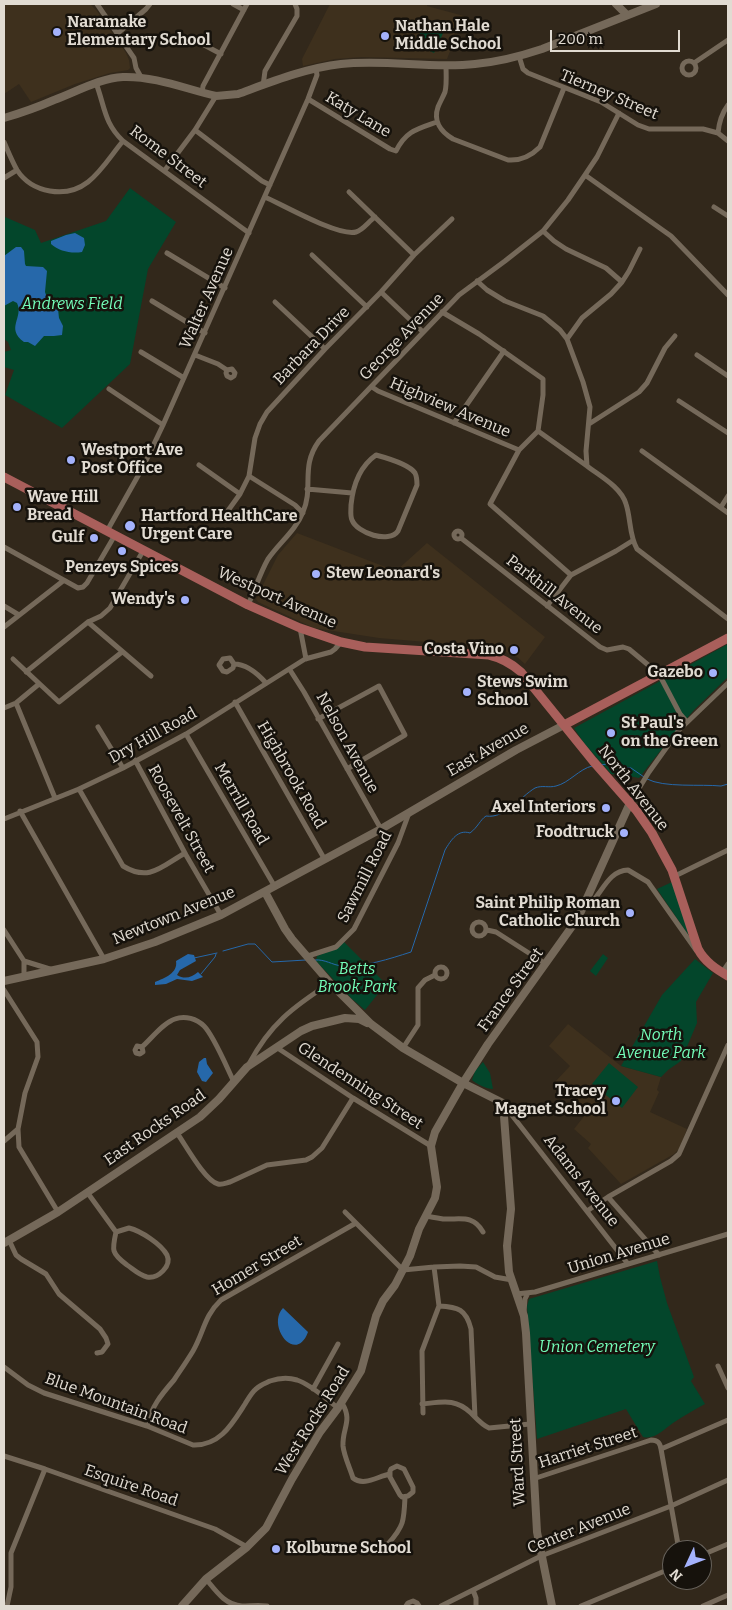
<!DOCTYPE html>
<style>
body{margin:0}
#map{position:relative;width:732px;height:1610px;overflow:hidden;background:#32281b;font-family:Bitter,serif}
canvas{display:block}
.frame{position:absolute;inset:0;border:5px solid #e1dbd2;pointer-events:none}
.north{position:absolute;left:662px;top:1540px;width:50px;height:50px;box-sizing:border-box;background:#16120c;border:1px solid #67625b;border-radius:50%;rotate:227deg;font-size:14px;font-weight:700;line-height:20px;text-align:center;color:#e1dbd2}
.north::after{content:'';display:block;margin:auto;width:18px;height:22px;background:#a4b2fc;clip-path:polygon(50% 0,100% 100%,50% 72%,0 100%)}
.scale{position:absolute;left:550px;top:30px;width:130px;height:22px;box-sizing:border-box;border:2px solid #e1dbd2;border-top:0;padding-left:6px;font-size:15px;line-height:18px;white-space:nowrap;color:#e1dbd2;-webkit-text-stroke:4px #16120c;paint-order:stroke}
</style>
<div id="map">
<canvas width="732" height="1610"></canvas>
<div class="frame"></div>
<div class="north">N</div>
<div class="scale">200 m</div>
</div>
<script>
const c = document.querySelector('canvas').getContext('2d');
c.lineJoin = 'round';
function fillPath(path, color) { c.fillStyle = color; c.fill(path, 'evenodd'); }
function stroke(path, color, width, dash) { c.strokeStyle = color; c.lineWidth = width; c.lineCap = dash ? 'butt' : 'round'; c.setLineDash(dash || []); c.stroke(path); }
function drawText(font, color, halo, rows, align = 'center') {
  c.font = font + ' Bitter,serif'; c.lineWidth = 5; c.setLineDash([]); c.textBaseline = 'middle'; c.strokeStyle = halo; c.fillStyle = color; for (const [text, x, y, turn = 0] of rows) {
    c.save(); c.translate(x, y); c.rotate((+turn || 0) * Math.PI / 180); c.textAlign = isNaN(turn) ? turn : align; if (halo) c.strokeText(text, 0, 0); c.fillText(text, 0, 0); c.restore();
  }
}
fillPath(new Path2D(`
 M4,4H90L97,11L126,53L129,60L130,68L128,70L110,73L75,84L31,102L19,84L4,94Z
 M330,4H427V6L464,16L447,59L362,57L335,59L303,66L302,59Z
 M297,533L396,571L427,543L545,637L525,664L517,657L497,648L379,638L314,628L258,602L256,599L278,555Z
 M568,1024L621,1066L661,1077L657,1090L659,1092L650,1112L687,1129L679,1149L674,1154L621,1184L588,1148L591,1144L574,1129L589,1110L555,1082L570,1066L549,1046Z`), '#3e301d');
fillPath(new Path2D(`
 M425,22L444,31L434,53L415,44Z
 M130,188L176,222L148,269L130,364L62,428L5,395L14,370L4,367V352L11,350L8,342L4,339V219L5,217L35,230L41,243L106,221Z
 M728,644V677L694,710L676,731L639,778L623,775L611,774L584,743L574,728Z
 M672,882L689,934V936L657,889Z
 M344,942L386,984L365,1010L352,999L316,961L317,956L338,948Z
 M603,954L608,958L596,976L590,971Z
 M695,959L713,973L696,1002L697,1023L681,1061L668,1070L661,1077L621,1066L662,995Z
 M483,1062L490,1073L493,1089C487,1089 476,1084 472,1080L475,1071Z
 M609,1063L638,1087L622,1108L592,1084Z
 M657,1261L660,1277L667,1303L694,1377L691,1381L705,1404C694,1410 683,1416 673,1423C664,1429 655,1440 643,1437L626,1409L537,1439L527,1306L529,1299Z`), '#03462b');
fillPath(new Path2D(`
 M75,233L84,238L85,245L82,252C71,254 59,251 51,244V241L66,235Z
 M16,247H21L24,251L25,264L26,266L43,267L47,271L45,292L47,298L58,309L59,318L63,326L62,335L54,336H44L35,346L28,342H24C5,328 24,318 17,303L13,301L4,306V256Z
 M188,954L194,955L196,961L180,970L177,975C185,980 192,977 198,972L203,977L192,981L177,979L166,984L155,985V982C165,978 178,973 176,961Z
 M204,1058H206L207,1064L213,1073L206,1082L202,1081L197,1072L199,1062Z
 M283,1308L308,1332C296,1365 266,1326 283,1308Z`), '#2668aa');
stroke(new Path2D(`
 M601,765L607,764L631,768L644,777
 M647,779C664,788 701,784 721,786L728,784
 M223,951L248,944H255L272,962L306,960
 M194,958L217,953
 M315,960C325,959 332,965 342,966C365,967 389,959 411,952L445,850C451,840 458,829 470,833C478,827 480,820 486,816C505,819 520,797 535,788C542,785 549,788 556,786C569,783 579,769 592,766
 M201,974L215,957L216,954`), '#2668aa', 1);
stroke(new Path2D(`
 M97,4L134,58L136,68L141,77
 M233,4L244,10
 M118,33L146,9L150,4
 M191,38L221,54
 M519,56L523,69L528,73L601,102L638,125L649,129H703L718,133L728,141
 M682 68a7 7 0 1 1 14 0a7 7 0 1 1-14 0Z
 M694,63L728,40
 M446,65C446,74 447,84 445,92C443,97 440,102 438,107C433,121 441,132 453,139L508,160C521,161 531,156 540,147L564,88
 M96,83C105,107 104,123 123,141L249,233
 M263,86L265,71L297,16V9L295,4
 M202,93L203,86L247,4
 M308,99L390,149L396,151C406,131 417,129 437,122
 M195,130L262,181L270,185
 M718,133C719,122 722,113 728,105
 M4,142C8,151 12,161 17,170C32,193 66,199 88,182C102,171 112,154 123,141
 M165,170L195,130L216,96
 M585,175L671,236L728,295
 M4,178L17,170
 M349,192L414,255
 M265,197C283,205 339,237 356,232C363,230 369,221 375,217
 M714,207L728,216
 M543,231L554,241L566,249L606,268L622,282
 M167,253L225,288
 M312,255L367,307
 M477,281L487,290L505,301L543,316L560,330L567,339L583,382L590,407L586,451L587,466C600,476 621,487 626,504C631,519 629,535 637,549L728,619
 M381,292L423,332
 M152,301L205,333
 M275,302L325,349
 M442,312L479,334L543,379V395L538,431L519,450L490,504L571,575
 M567,339L582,318L611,294L622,282L629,271L640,249
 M141,352L184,378
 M195,355L218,364L227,370L232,369L235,373L234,376L231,378L227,376L226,373L227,370
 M697,355L728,376
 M372,387L378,391L519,450
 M109,389L163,425
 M679,401L728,433
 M454,423L504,351
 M589,424L639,392L647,383L665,348L675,336
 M538,431L587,466
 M642,451L728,513
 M376,455C387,458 409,464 415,473C417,477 417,481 417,485L398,531C389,544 357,533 352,520C350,516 351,510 351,505C353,485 359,467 376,455Z
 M199,465L240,494
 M249,476L295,505L303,513
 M307,489L352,493
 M721,507L728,496
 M227,512L240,494L249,476L255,438L260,424L267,412L325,349L381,292L414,255L452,219
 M454 535a4 4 0 1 1 8 0a4 4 0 1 1-8 0Z
 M107,531L143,467L163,425L308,99L317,75L316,69
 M461,538L600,647L607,650L623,647L629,649L659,674L680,714L687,722
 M4,547L78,588L83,587L87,583L115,535
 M248,605C255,590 260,573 268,559C279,543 296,530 303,512C314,487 300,467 319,441L459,295L505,261L543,231L568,200L585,175L597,157L619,113
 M4,606L19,615
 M547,606L571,575L616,551L632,541
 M88,622L151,676
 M4,627L63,581
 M300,628L306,659
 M13,659L59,702L122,652
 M234,664L233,668L227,672L223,671L219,665L223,659L230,658L234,664C246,664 258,674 266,683
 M290,670L304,692L381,829
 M26,672L88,622L101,616L110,608L143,551
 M235,702L325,860
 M16,703L55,798
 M4,708L16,703L39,684
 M318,719L379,686L405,735L347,769
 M98,727L123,768
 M186,734L275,887
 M135,760L186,855L221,915
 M79,789L123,866C149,882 161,867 185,853
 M630,803L649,772L679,730L728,683
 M20,811L104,959
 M4,819L79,789L123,768L186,734L305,659L331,652L335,649L341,642
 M675,876L728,850
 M583,909C601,900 605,871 628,870L648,882L696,950
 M472 929a7 7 0 1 1 14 0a7 7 0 1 1-14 0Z
 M4,930L24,961V977
 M487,930L496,932L546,964
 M308,956L336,947L354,929L398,843L409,813
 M24,961L53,970
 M435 973a6 6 0 1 1 12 0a6 6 0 1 1-12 0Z
 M722,973L728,964
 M4,990L37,1042L38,1057L25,1093L18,1129L19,1147L58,1212
 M142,1047L137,1046L135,1050L136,1053L140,1054L143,1052L142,1047C152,1038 163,1023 175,1019C185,1015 197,1019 204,1026C214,1036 227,1068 234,1082
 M276,1047L353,1098L431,1146
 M403,1048L418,1025V988L425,980L435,975
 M249,1064C270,1024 293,1007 330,983
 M504,1105L628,1264
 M177,1133C185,1144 205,1181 218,1184C222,1185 226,1183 230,1182L267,1165L306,1160L312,1157L322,1148L353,1098
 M4,1141L18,1129
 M87,1192L116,1232
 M608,1197L659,1255
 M587,1211L608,1197L671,1161L679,1154L728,1045
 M345,1212L403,1270L434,1267L460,1266L476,1267L495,1277L512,1280
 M426,1216C431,1217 437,1218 443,1219C460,1220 473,1214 483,1232
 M129,1228C141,1231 161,1244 167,1255C172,1266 158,1279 147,1277C139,1275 133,1269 127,1265C111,1253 112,1250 116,1232Z
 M9,1240L16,1255L21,1259L46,1274L59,1294L100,1329L106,1338L108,1344L102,1352L97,1353
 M516,1294L535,1292L728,1234
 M439,1306C458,1307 466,1309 471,1329L475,1417
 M524,1312L525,1299L528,1293
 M718,1366L728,1388
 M4,1367L28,1385L44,1393L147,1426L193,1445C220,1446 232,1424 245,1404C248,1399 252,1392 256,1389C260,1385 266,1383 270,1381C279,1378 287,1377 297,1380C312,1385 326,1399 338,1408
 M313,1389L338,1344
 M342,1403C353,1421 342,1428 343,1446C344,1456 350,1468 353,1478C364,1487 378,1476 390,1474
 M422,1404C443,1402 455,1398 471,1413C477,1419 482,1425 489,1428L530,1424
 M423,1413L422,1351L439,1306L434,1267
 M147,1426C151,1407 161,1395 174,1380C180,1371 187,1361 193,1351C204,1332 204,1316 221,1300L356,1223
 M661,1449L728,1420
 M4,1456L45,1469L215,1529L247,1547
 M397,1466L404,1469L413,1487V1492L408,1496L402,1497L400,1495L390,1477V1471L391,1469Z
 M533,1479L651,1440C658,1440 660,1443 661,1449L679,1550
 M378,1545L388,1544C404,1526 404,1521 405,1497
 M702,1555L728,1544
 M206,1579C216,1591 225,1605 242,1606C250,1606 258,1605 267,1606
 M473,1590L476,1598V1606
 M7,1606L11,1587V1553L45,1469
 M406,1606L408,1603L413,1601L417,1603L419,1606
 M441,1606L541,1556L671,1506L728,1480
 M581,1606L672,1568
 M703,1606L728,1595`), '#75695a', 5);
stroke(new Path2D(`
 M616,4L627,15
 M4,118C21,113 38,107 54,100C76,92 100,78 123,77C155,76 186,89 216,96L238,94C271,82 306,68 341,64C386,59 431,69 475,64C498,62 521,56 542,49L656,4
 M265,892L285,929L292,939L330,983L371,1024L403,1048L463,1083L503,1103L511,1209L507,1246L509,1272L524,1316L526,1333L537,1532L552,1606
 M4,981L104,959L155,942L221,915L381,829L516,750L564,725
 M4,1243L58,1212L200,1117L219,1099L247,1067L301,1031L312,1026L345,1018L359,1019L367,1023
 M182,1606L206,1579L247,1547L266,1528L292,1479L320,1432L338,1408L361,1371L376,1316L383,1301L395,1285L410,1256L419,1229L435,1198L437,1187L431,1146L435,1132L463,1083L488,1044L578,918L630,803`), '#75695a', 8);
stroke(new Path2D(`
 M4,477L248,605L300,628L341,642L365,647L489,655C502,658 512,664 521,672L593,761L636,810L652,833L672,870L698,949C705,962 716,969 728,976
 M564,725L728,638`), '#a95f5b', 9);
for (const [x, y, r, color] of [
 [57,32,5,"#a4b2fc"],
 [385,36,5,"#a4b2fc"],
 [71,460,5,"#a4b2fc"],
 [17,507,5,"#a4b2fc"],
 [130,526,6,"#a4b2fc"],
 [94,538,5,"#a4b2fc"],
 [122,551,5,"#a4b2fc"],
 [316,574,5,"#a4b2fc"],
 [185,600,5,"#a4b2fc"],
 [514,650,5,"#a4b2fc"],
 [713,673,5,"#a4b2fc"],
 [467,692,5,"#a4b2fc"],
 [611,733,5,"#a4b2fc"],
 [606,808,5,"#a4b2fc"],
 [624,833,5,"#a4b2fc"],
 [630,913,5,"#a4b2fc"],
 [616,1101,5,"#a4b2fc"],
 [276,1549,5,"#a4b2fc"]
]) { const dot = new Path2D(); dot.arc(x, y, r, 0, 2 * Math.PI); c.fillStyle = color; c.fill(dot); stroke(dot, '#16120c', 2); }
drawText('bold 16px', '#e1dbd2', '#16120c', [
 ["Naramake",67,23],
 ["Elementary School",67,41],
 ["Nathan Hale",395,27],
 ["Middle School",395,45],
 ["Westport Ave",81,451],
 ["Post Office",81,469],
 ["Wave Hill",27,498],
 ["Bread",27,516],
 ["Hartford HealthCare",141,517],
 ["Urgent Care",141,535],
 ["Gulf",84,538,"right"],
 ["Penzeys Spices",122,568,"center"],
 ["Stew Leonard's",326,574],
 ["Wendy's",175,600,"right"],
 ["Costa Vino",504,650,"right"],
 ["Gazebo",703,673,"right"],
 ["Stews Swim",477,683],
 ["School",477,701],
 ["St Paul's",621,724],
 ["on the Green",621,742],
 ["Axel Interiors",596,808,"right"],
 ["Foodtruck",614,833,"right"],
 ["Saint Philip Roman",620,904,"right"],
 ["Catholic Church",620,922,"right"],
 ["Tracey",606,1092,"right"],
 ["Magnet School",606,1110,"right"],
 ["Kolburne School",286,1549]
], 'left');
drawText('16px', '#e1dbd2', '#16120c', [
 ["Tierney Street",609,95,23],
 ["Katy Lane",358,115,31],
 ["Rome Street",168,157,37],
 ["Walter Avenue",207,298,-66],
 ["George Avenue",402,337,-46],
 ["Barbara Drive",312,346,-46],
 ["Highview Avenue",450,408,23],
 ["Parkhill Avenue",554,595,38],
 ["Westport Avenue",277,598,24],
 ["Dry Hill Road",153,736,-29],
 ["Nelson Avenue",347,743,61],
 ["East Avenue",488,750,-30],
 ["Highbrook Road",291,775,60],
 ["North Avenue",633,788,52],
 ["Merrill Road",241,804,60],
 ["Roosevelt Street",181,819,61],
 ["Sawmill Road",365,877,-63],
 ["Newtown Avenue",174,916,-22],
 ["France Street",511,990,-54],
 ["Glendenning Street",360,1086,33],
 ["East Rocks Road",155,1128,-35],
 ["Adams Avenue",581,1181,52],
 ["Union Avenue",619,1254,-17],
 ["Homer Street",257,1266,-31],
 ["Blue Mountain Road",116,1404,20],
 ["West Rocks Road",313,1421,-58],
 ["Harriet Street",588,1448,-18],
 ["Ward Street",518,1462,-93],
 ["Esquire Road",131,1486,19],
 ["Center Avenue",579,1529,-22]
]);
drawText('italic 16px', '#73fcb8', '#16120c', [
 ["Andrews Field",72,305],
 ["Betts",357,970],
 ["Brook Park",357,988],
 ["North",661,1036],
 ["Avenue Park",661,1054],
 ["Union Cemetery",597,1348]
]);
</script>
